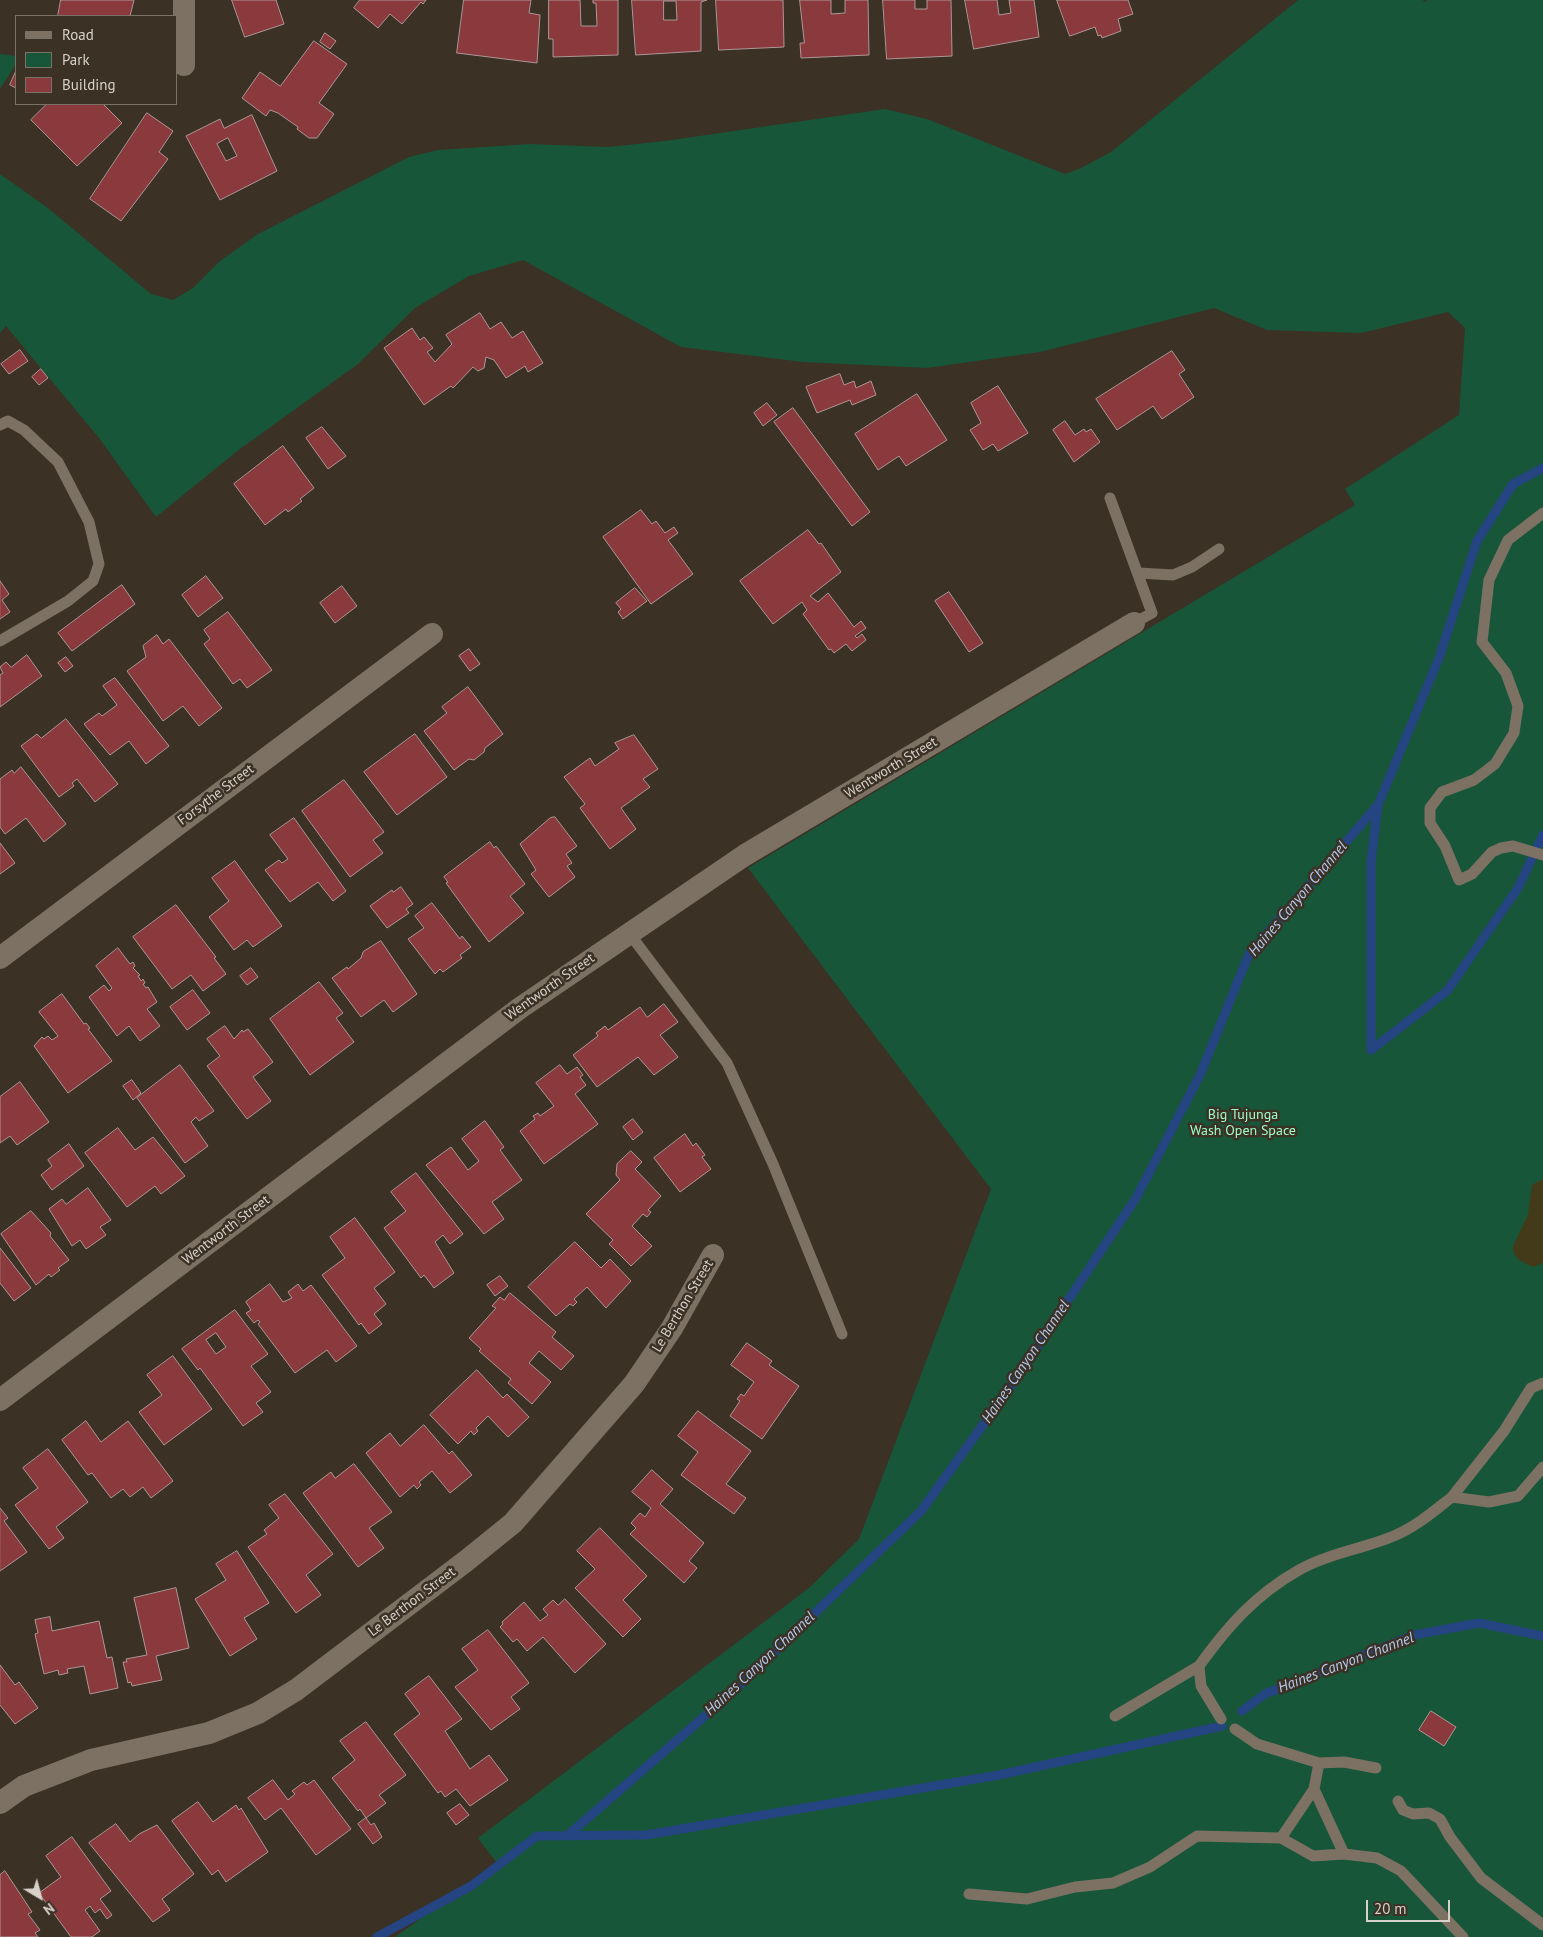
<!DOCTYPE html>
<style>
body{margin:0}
#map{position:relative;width:1543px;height:1937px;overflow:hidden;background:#3b3125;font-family:"PT Sans",sans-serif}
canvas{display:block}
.legend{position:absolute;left:15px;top:15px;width:162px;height:90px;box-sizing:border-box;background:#3b3125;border:1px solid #7a7167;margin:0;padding:6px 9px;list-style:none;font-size:15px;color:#d8d1c9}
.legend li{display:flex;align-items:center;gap:10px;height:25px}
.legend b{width:25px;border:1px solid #7a7167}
.north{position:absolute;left:15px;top:1872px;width:50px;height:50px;-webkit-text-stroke:4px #3b3125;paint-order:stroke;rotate:143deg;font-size:14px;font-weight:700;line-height:20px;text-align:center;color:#d8d1c9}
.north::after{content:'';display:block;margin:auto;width:18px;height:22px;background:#d8d1c9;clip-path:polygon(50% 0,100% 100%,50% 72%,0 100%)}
.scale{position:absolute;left:1366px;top:1900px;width:84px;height:22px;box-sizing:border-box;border:2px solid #d8d1c9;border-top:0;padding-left:6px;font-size:15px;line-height:18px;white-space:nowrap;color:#d8d1c9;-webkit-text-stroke:4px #3b3125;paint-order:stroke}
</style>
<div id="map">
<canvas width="1543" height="1937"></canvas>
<ul class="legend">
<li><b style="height:6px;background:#7c7163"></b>Road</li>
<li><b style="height:14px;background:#18563a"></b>Park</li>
<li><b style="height:14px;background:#8a393c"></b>Building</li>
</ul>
<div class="north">N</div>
<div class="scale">20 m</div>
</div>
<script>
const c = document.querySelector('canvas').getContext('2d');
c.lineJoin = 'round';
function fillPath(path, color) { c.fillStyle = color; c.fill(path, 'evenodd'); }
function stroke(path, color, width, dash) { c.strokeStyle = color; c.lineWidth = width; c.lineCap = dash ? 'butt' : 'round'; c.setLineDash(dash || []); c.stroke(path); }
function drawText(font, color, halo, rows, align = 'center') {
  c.font = font + ' "PT Sans",sans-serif'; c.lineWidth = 5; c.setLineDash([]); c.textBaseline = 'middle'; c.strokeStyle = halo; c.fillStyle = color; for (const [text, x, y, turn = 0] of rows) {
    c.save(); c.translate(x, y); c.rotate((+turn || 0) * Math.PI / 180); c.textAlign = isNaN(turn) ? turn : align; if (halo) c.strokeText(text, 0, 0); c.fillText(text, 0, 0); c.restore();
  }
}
fillPath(new Path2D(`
 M1298,0H1422L1426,2L1427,0H1543V1937H395L497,1863L478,1838L809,1588L859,1539L991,1189L748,868L1355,505L1345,489L1459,415L1465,328L1448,312L1361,333L1267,330L1214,308L1040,352L927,368L803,362L681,347L523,260L469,276L415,308L358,364L240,449L156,517L99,438L6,326L0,333V174L48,208L151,294L173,300L193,288L220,261L258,234L409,157L438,150L529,144L609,147L665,141L885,109L927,119L1065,174L1081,168L1111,152Z
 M0,54L16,56V64L0,89Z`), '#18563a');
fillPath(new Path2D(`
 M1543,1179V1263L1533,1267C1523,1262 1512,1259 1513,1246L1528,1215L1532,1185Z`), '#433a1a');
stroke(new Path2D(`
 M1378,805L1371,861V1050L1447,991L1518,888L1543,835
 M1242,1711L1265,1694L1414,1635L1479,1623L1543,1636
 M567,1836L737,1688L921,1511L1016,1379L1136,1198L1200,1075L1249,954L1378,805L1439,658L1477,541L1513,484L1543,468
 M377,1937L471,1886L537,1836L646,1835L999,1775L1222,1726`), '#254482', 9);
const building = new Path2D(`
 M61,0H134L130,16H58Z
 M232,0H276L284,24L245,37Z
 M360,0H426L423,4L421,2L402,24L390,14L378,28L354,8Z
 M464,0H531L529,13L540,15L537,63L457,53Z
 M549,0H580L581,26H597L596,3H593V0H618V55L553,57V39H549Z
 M632,0H707L701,2V51L636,55ZM664,1H676L677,20H664Z
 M716,0H783L784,47L719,50Z
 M800,0H831V14L845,13V0H868L869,55L801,58L800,43H804Z
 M883,0H915V9H927V0H951L952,56L887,59Z
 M965,0H997L999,15L1011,13L1009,0H1034L1039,37L974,49Z
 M1057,0H1128L1133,14L1118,19L1121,31L1102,38L1101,35L1098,36L1095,27L1070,36Z
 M325,33L336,41L330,49L320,42Z
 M314,41L347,64L319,103L334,114L317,138H309L297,129L298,127L278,113L270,110L266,116L242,98L260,72L280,86Z
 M16,71V88L10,85Z
 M47,104H103L122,123L77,166L31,120Z
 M147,113L173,131L159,152L168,159L121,221L90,199Z
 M252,115L277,171L220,200L186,136L220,119L224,128ZM228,138L237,156L226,161L217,144Z
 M480,313L490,329L501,322L512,338L523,331L543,363L528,372L525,366L506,378L494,360L486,357L484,368L478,371L473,367L453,388L451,386L424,405L384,348L412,328L420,340L424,337L433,348L427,352L435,362L452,344L446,335Z
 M20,350L28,361L9,374L1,364Z
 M1172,351L1185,370L1179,374L1194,397L1162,419L1153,406L1117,430L1096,399Z
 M41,369L48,378L39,385L32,377Z
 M840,374L844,385L854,381L856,388L871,381L876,395L852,405L850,400L817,413L806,387Z
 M998,386L1028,433L998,451L993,444L983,450L970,430L981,423L971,403Z
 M917,394L947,440L906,466L899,456L878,470L855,434Z
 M767,403L777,415L763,426L754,413Z
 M793,408L870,512L852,526L774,422Z
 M1065,421L1075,435L1084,429L1086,432L1091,429L1100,442L1074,462L1053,430Z
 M322,427L346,456L328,469L306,438Z
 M283,446L314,488L300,499L302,501L288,512L286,509L265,525L234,484Z
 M641,510L652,524L656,521L665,533L674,527L678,533L668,540L693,574L651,604L603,537Z
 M808,530L819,544L821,543L841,572L810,596L818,602L828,593L854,627L861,621L866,628L855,636L857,638L862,634L866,640L852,651L846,644L834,653L831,649L829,650L803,614L807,610L802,602L773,624L740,581Z
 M206,576L223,598L198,617L182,595Z
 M0,581L9,594L2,600L10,612L0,619Z
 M122,585L135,604L72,651L58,633Z
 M342,586L357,606L335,623L320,603Z
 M635,588L647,601L623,619L618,612L621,609L616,603Z
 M949,592L983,643L969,652L935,601Z
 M228,612L272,670L247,688L240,679L233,684L204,644L210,639L204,630Z
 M157,635L163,644L169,639L222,708L199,726L183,706L163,721L127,671L146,657L143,646Z
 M469,649L480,664L470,671L459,656Z
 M27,655L42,676L0,707V675L3,673L0,667L6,662L11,667Z
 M66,657L73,666L65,672L58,663Z
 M115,678L169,746L146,764L129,741L110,755L84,724L99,713L102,716L117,705L103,686Z
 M468,687L503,734L485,748L484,752L474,760L469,759L454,770L424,731L447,713L442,707Z
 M66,719L118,784L95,802L77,779L72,783L74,786L59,797L21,746L37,734L41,738Z
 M415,734L447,777L397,815L364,772Z
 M634,735L658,769L643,779L650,787L621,808L636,829L610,849L580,808L585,804L564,777L590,758L595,766L619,749L615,743Z
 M21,767L66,824L44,842L26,818L5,834L0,827V779L12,770L14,773Z
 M344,780L384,832L373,840L383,853L350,877L302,811Z
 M555,817L577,846L566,854L572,863L567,866L575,877L549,897L531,874L536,870L520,844L550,818Z
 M294,818L346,891L333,901L318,882L290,902L265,870L279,860L282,863L288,859L270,835Z
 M490,842L494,848L496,846L525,884L510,896L524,913L489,942L446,883L448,882L444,877Z
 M0,843L15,863L0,874Z
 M235,861L282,926L253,947L247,940L234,950L209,917L229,901L212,878Z
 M401,887L413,904L406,909L409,913L387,928L370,906L392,890L393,892Z
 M432,903L460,939L462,936L471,947L460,955L462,958L443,972L440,969L435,974L408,939L424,928L415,916Z
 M176,905L216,957L214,958L226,974L203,991L191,975L172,989L133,937Z
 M381,941L417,994L393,1012L384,1000L361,1017L332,978L347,967L348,969L361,958L363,952Z
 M118,948L130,964L133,962L135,966L133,968L140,975L138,976L141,981L143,979L145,983L143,984L146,988L148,987L157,1002L147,1009L160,1026L140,1041L129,1026L117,1036L89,997L104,985L109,991L112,988L96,966Z
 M251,968L258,977L247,985L240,976Z
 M319,982L343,1013L336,1018L354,1042L310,1075L270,1019Z
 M193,990L210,1013L187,1030L170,1007Z
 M62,994L84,1024L86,1023L90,1028L88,1029L112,1061L68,1093L34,1046L42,1037L44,1039L48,1036L52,1040L58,1036L39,1012Z
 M664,1004L678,1022L660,1035L678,1057L654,1075L638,1057L597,1087L573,1055L598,1036L596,1033L605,1026L608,1030L640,1007L647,1017Z
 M225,1026L234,1039L242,1030L243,1032L248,1029L273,1062L253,1077L271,1101L247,1119L207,1066L220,1056L207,1039Z
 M180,1065L214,1111L199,1121L196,1117L191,1122L208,1146L185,1163L137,1098Z
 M560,1065L567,1074L577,1067L583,1075L580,1077L586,1085L575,1094L598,1124L544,1164L520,1131L535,1119L533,1116L538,1113L540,1116L554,1106L536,1083Z
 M132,1080L141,1093L133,1100L123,1086Z
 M20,1082L49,1122L17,1145L10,1136L0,1143V1097Z
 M633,1119L643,1132L633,1140L623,1127Z
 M485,1121L504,1147L500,1150L522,1180L492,1202L504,1219L484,1234L426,1165L451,1147L468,1170L479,1161L462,1139Z
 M118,1128L135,1150L153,1137L185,1176L161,1194L155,1186L127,1207L85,1153Z
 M685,1134L693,1146L696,1143L705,1155L702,1157L711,1169L680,1192L654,1158Z
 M69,1144L84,1166L52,1190L41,1175L52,1166L48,1160Z
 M631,1151L642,1162L635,1169L661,1196L648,1210L651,1212L647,1217L643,1214L632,1226L652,1246L631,1266L609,1244L613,1240L586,1214L620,1180L616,1175L617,1164Z
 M416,1173L463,1234L450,1244L443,1235L435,1242L454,1273L434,1288L424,1275L421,1278L384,1228L406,1211L391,1192Z
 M88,1188L111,1220L100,1227L106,1235L86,1249L80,1240L72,1246L49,1209L62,1199L66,1204Z
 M31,1211L51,1233L50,1236L69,1260L58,1268L60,1270L51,1277L49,1274L36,1285L1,1234Z
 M355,1218L395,1272L374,1288L386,1304L374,1314L382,1324L369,1334L361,1323L359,1325L322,1275L345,1258L330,1237Z
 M575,1242L601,1268L610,1259L631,1281L606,1308L587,1287L574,1299L577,1302L573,1306L570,1304L556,1316L528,1287Z
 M0,1248L31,1288L14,1301L0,1283Z
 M500,1276L508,1286L495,1296L487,1285Z
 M270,1284L283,1302L292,1298L288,1292L298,1284L303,1291L311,1285L357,1346L336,1362L327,1350L295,1373L258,1324L260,1322L258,1320L254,1323L246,1313L251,1310L246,1302Z
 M510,1293L556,1332L552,1337L574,1356L561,1370L539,1351L529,1363L551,1382L532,1404L508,1383L511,1379L479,1351L481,1349L469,1338L496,1308L492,1306L500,1297L504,1300Z
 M235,1310L268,1354L251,1366L271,1392L256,1403L263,1412L243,1426L200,1368L198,1370L182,1349ZM216,1333L226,1347L216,1354L206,1340Z
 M747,1343L772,1361L769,1365L799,1386L762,1439L730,1416L740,1401L737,1399L741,1394L744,1396L754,1382L731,1365Z
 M173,1356L212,1409L164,1445L139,1412L162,1395L147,1375Z
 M477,1370L503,1398L507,1394L529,1417L508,1437L488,1416L476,1428L478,1431L474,1435L471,1431L458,1444L430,1415Z
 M698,1411L751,1451L726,1484L746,1498L734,1514L681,1475L698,1452L678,1436Z
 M86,1421L101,1442L128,1421L173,1481L151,1498L143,1487L130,1497L123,1489L111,1498L92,1473L88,1475L62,1440Z
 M424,1425L449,1454L452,1451L472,1475L450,1493L432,1471L419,1482L421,1485L417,1489L414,1485L400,1497L366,1453L390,1433L400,1446Z
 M48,1449L88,1502L56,1527L64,1538L49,1549L15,1505L38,1488L23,1468Z
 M354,1464L392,1512L369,1528L384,1548L358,1567L303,1493L331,1472L335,1478Z
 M652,1470L673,1489L660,1504L704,1543L689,1561L697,1568L684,1583L630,1534L636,1528L631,1523L640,1513L645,1517L651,1508L632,1492Z
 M285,1494L333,1554L306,1575L321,1595L296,1613L248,1547L267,1534L264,1530L279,1518L269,1505Z
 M0,1508L8,1518L4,1521L27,1552L0,1571Z
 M600,1528L647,1576L623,1600L641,1619L623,1637L575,1588L595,1569L577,1551Z
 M237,1551L269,1603L244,1618L257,1639L230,1656L195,1599L226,1580L216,1564Z
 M176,1588L189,1648L156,1656L162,1680L132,1686L131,1682L128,1683L123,1662H127L126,1659L147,1655L134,1598Z
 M565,1599L606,1644L575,1673L543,1637L527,1651L517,1639L513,1642L500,1627L503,1624L502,1622L524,1602L540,1621L548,1615L543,1609L553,1600L558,1605Z
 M50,1617L52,1631L99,1621L107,1658L112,1657L118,1688L90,1694L84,1666L67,1669L68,1673L59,1675L58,1670L44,1674L35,1634L38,1633L35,1620Z
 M488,1630L529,1683L511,1697L520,1709L491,1730L455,1687L478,1670L462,1649Z
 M0,1665L15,1685L19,1682L38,1708L15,1724L0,1705Z
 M429,1676L462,1719L445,1731L470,1769L489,1755L508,1780L470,1806L456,1789L445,1797L441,1791L438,1793L394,1734L420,1714L405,1694Z
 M1431,1711L1456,1727L1444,1746L1419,1730Z
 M366,1722L406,1775L379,1795L386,1803L366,1818L360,1809L358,1811L332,1778L355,1760L340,1741Z
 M273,1780L288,1800L295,1794L292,1791L304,1782L307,1785L314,1780L351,1829L316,1855L281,1808L265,1820L248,1798Z
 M198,1802L213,1822L236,1805L239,1810L241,1808L268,1852L226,1882L218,1870L212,1875L172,1821Z
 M460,1804L469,1815L456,1825L447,1813Z
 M366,1818L371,1825L374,1823L382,1837L373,1844L358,1824Z
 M116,1824L130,1842L139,1834L157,1825L194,1874L162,1899L170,1910L153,1922L89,1843Z
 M72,1837L111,1891L100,1899L112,1915L107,1919L100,1909L95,1913L90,1906L85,1910L100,1931L92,1937H71L39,1893L61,1877L46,1856Z
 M5,1871L32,1912L28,1914L40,1930L35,1933L38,1937H0V1875Z`);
fillPath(building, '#8a393c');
stroke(building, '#ad9796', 1);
stroke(new Path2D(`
 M0,425L8,421L24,430L58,462L89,522L99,564L93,581L68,601L0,641
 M1110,498L1152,613L1134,623
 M1543,513L1508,540L1489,580L1482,642L1506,673L1518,706L1514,733L1495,764L1474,780L1442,792L1430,808V823L1445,846L1459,880L1472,874L1492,852L1501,848L1513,846L1543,855
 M1139,573L1173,575L1192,567L1219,549
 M629,933L727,1063L773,1164L842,1334
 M1452,1497L1504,1431L1531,1388L1543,1383
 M1115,1716L1199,1666
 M1221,1719L1201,1686L1199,1666C1228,1626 1255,1595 1299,1570C1329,1553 1364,1549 1396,1535C1417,1526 1434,1511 1452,1497L1489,1502L1518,1496L1543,1467
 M1235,1729L1257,1744L1319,1763L1344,1762L1376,1768
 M1314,1789L1344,1854
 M1398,1801L1403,1810L1413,1814L1429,1813L1440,1819L1450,1837L1481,1878L1543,1925
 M1281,1838L1314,1789L1319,1763
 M969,1894L1027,1899L1075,1887L1113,1883L1150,1867L1197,1836L1281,1838L1313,1856L1344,1854L1377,1858L1401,1871L1463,1937`), '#7c7163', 11);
stroke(new Path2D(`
 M184,65V0
 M0,958L432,634
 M0,1400L520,1008L745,855L1134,623
 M0,1803L24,1786L91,1760L209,1733L258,1713L296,1690L466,1561L513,1523L634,1384L672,1328L713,1255`), '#7c7163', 22);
drawText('14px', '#d8d1c9', '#3b3125', [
 ["Wentworth Street",891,768,-31],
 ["Forsythe Street",216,795,-37],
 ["Wentworth Street",550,987,-35],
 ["Wentworth Street",226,1230,-37],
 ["Le Berthon Street",683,1306,-59],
 ["Le Berthon Street",412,1602,-37]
]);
drawText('14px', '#9ffcca', '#3b3125', [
 ["Big Tujunga",1243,1115],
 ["Wash Open Space",1243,1131]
]);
drawText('italic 15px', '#b6caef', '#3b3125', [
 ["Haines Canyon Channel",1298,899,-50],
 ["Haines Canyon Channel",1026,1362,-56],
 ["Haines Canyon Channel",1346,1663,-21],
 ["Haines Canyon Channel",760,1664,-43]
]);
</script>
